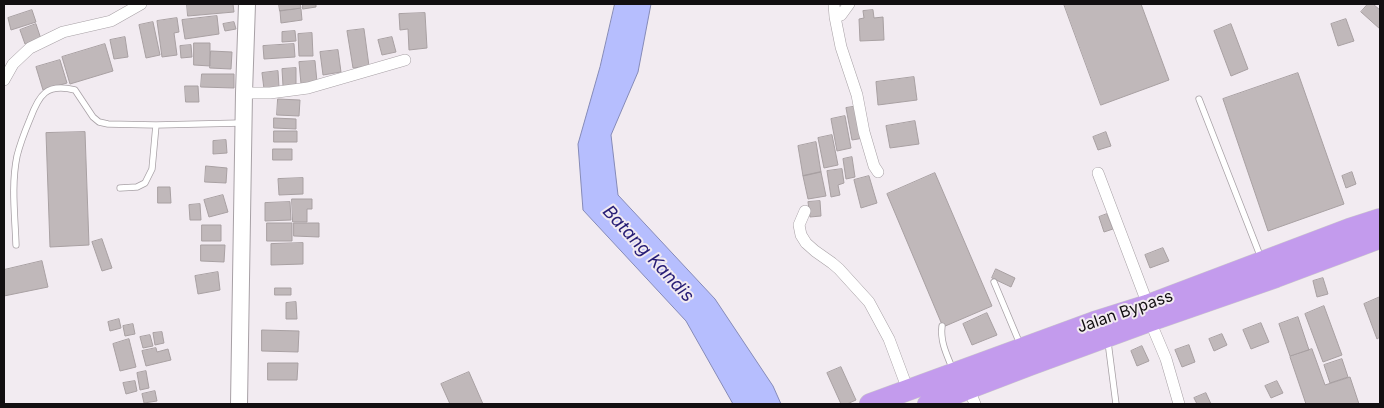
<!DOCTYPE html>
<style>
body{margin:0}
#map{position:relative;width:1384px;height:408px;overflow:hidden;background:#f2ebf1;font-family:Inter,sans-serif}
canvas{display:block}
.frame{position:absolute;inset:0;border:5px solid #120f11;pointer-events:none}
</style>
<div id="map">
<canvas width="1384" height="408"></canvas>
<div class="frame"></div>
</div>
<script>
const c = document.querySelector('canvas').getContext('2d');
c.lineJoin = 'round';
function fillPath(path, color) { c.fillStyle = color; c.fill(path, 'evenodd'); }
function stroke(path, color, width, dash) { c.strokeStyle = color; c.lineWidth = width; c.lineCap = dash ? 'butt' : 'round'; c.setLineDash(dash || []); c.stroke(path); }
function drawText(font, color, halo, rows, align = 'center') {
  c.font = font + ' Inter,sans-serif'; c.lineWidth = 4; c.setLineDash([]); c.textBaseline = 'middle'; c.strokeStyle = halo; c.fillStyle = color; for (const [text, x, y, turn = 0] of rows) {
    c.save(); c.translate(x, y); c.rotate((+turn || 0) * Math.PI / 180); c.textAlign = isNaN(turn) ? turn : align; if (halo) c.strokeText(text, 0, 0); c.fillText(text, 0, 0); c.restore();
  }
}
const water = new Path2D(`
 M615,4H651L638,72L611,135L618,195L715,299L773,386L781,404H733L686,321L583,210L578,144L600,67Z`);
fillPath(water, '#b6befe');
stroke(water, '#858ab7', 1);
const building = new Path2D(`
 M187,4H233L234,12L188,16Z
 M279,4H300L301,8L280,11Z
 M303,4H316V7L303,9Z
 M1064,4H1141L1169,80L1101,105Z
 M1368,4H1373L1380,10V29L1361,12Z
 M301,9L302,20L281,23L280,11Z
 M32,10L36,22L11,30L8,18Z
 M873,10L874,18L883,17L884,40L860,41L859,19L864,18L863,11Z
 M425,13L427,48L409,50L408,29L400,30L399,14Z
 M217,16L219,34L185,39L182,20Z
 M177,18L179,32L174,33L177,55L162,57L157,21Z
 M1346,19L1354,41L1338,46L1331,24Z
 M153,22L160,55L146,58L139,25Z
 M234,22L236,29L225,31L223,24Z
 M36,24L41,39L25,44L20,30Z
 M1231,24L1248,69L1231,76L1214,31Z
 M364,29L369,66L353,68L347,31Z
 M295,31L296,41L282,42V32Z
 M312,33L313,56H299L298,34Z
 M125,37L128,57L114,59L110,40Z
 M392,37L396,52L382,55L378,40Z
 M194,43H210V66L194,65Z
 M105,44L113,71L70,84L62,57Z
 M294,44L295,57L264,59L263,46Z
 M191,45L192,57L181,58L180,46Z
 M338,50L341,72L323,75L320,52Z
 M211,51L232,52L231,69L210,68Z
 M60,60L67,83L43,90L36,67Z
 M315,61L317,82L301,84L299,62Z
 M296,68V86H283L282,69Z
 M278,71L279,87L264,89L262,73Z
 M1298,73L1344,204L1268,231L1223,99Z
 M202,74H234V88L201,87Z
 M914,77L917,100L878,105L876,82Z
 M185,86H198L199,102H186Z
 M278,99L300,100L299,116L277,115Z
 M858,106L864,138L852,140L846,108Z
 M845,116L851,148L837,151L831,119Z
 M274,118L296,119V129L274,128Z
 M915,121L919,144L890,148L886,126Z
 M274,131H297V142H274Z
 M85,132L89,245L50,247L46,133Z
 M1106,132L1111,146L1098,150L1093,137Z
 M832,135L838,165L824,168L818,138Z
 M226,140L227,153L213,154V141Z
 M816,142L821,172L803,176L798,146Z
 M273,149H292V160H273Z
 M852,157L855,177L846,179L843,159Z
 M206,166L227,168L226,183L205,182Z
 M842,169L844,183L838,185L840,195L831,197L827,171Z
 M821,172L826,196L808,199L803,176Z
 M1352,172L1356,184L1346,188L1342,176Z
 M935,173L992,306L943,327L887,194Z
 M869,176L877,203L861,208L854,180Z
 M303,178V194L279,195L278,179Z
 M158,187H170L171,203H158Z
 M223,195L228,212L209,217L204,200Z
 M292,199H312V209H307V222H293Z
 M820,201L821,216L810,217L808,202Z
 M290,202L291,220L265,221V203Z
 M200,204L201,220H190L189,205Z
 M1107,214L1113,229L1104,232L1099,217Z
 M267,223H292V241H267Z
 M294,223H319V237L294,236Z
 M202,225H221V241H202Z
 M102,239L112,268L102,271L92,242Z
 M303,243V264L271,265V244Z
 M201,245H225L224,262L201,261Z
 M1163,248L1169,261L1150,268L1145,255Z
 M42,261L48,287L4,296V270Z
 M996,269L1015,278L1011,287L992,278Z
 M218,272L220,290L198,294L195,276Z
 M1323,278L1328,294L1317,297L1313,281Z
 M275,288H291V295H275Z
 M1380,297V337L1377,339L1364,304Z
 M296,302L297,319H286V303Z
 M1324,306L1342,355L1323,362L1305,314Z
 M987,313L997,335L972,345L963,324Z
 M1298,317L1309,350L1290,356L1279,324Z
 M119,319L121,328L110,331L108,322Z
 M1261,323L1269,342L1251,349L1243,330Z
 M133,324L135,334L125,336L123,326Z
 M262,330L299,331L298,352L262,351Z
 M162,332L164,343L155,345L153,333Z
 M1222,334L1227,345L1214,351L1209,339Z
 M150,335L153,346L143,348L140,337Z
 M129,339L136,367L120,371L113,344Z
 M1189,345L1195,362L1182,367L1175,350Z
 M1142,346L1149,361L1137,366L1131,351Z
 M156,348L157,352L168,349L171,360L146,366L142,351Z
 M1312,349L1325,385L1350,377L1359,404H1306L1290,357Z
 M1342,359L1348,377L1330,383L1324,365Z
 M268,363H298L297,380H268Z
 M841,367L856,400L847,404H841L827,373Z
 M146,371L149,388L140,390L137,373Z
 M469,372L483,404H450L441,384Z
 M135,381L137,391L126,394L123,383Z
 M1277,381L1283,393L1271,398L1265,386Z
 M155,391L157,401L144,403L142,394Z
 M1206,393L1211,404H1197L1194,398Z`);
fillPath(building, '#c0b8ba');
stroke(building, '#a8a0a2', 1);
const lane = new Path2D(`
 M1199,99L1261,258
 M120,188L137,187L145,183L152,169L156,125
 M16,245C15,216 11,185 17,156C20,144 25,131 30,119C39,95 46,83 75,90L93,117L99,122L108,124L156,125L241,123
 M994,282L1020,344
 M942,326C940,342 947,355 953,370
 M1108,342L1116,404`);
const street = new Path2D(`
 M834,4L835,17L841,47L857,95L864,132L874,166L878,172
 M835,17L841,15L849,4
 M4,80L13,64L30,48L63,32L111,21L141,4
 M244,93H270L308,88L405,60
 M1098,173L1148,305
 M805,211L799,225L801,235L806,243L815,251L832,263L839,269L869,302L889,339L908,390
 M1150,321L1166,359L1179,404
 M969,389L975,404`);
const secondary = new Path2D(`
 M239,404L244,93L247,4`);
const highway = new Path2D(`
 M870,404L1094,322L1148,305L1349,229L1380,219
 M928,404L1030,365L1150,321L1276,277L1380,238`);
stroke(lane, '#a7a0a5', 7);
stroke(street, '#a7a0a5', 12);
stroke(secondary, '#a7a0a5', 18);
stroke(highway, '#cbcacb', 22);
stroke(lane, '#fff', 5.5);
stroke(street, '#fff', 11);
stroke(secondary, '#fff', 16);
stroke(highway, '#c39bed', 21);
drawText('16px', '#120f11', '#f2ebf1', [
 ["Jalan Bypass",1125,312,-19]
]);
drawText('italic 18px', '#271d75', '#f2ebf1', [
 ["Batang Kandis",648,254,47]
]);
</script>
